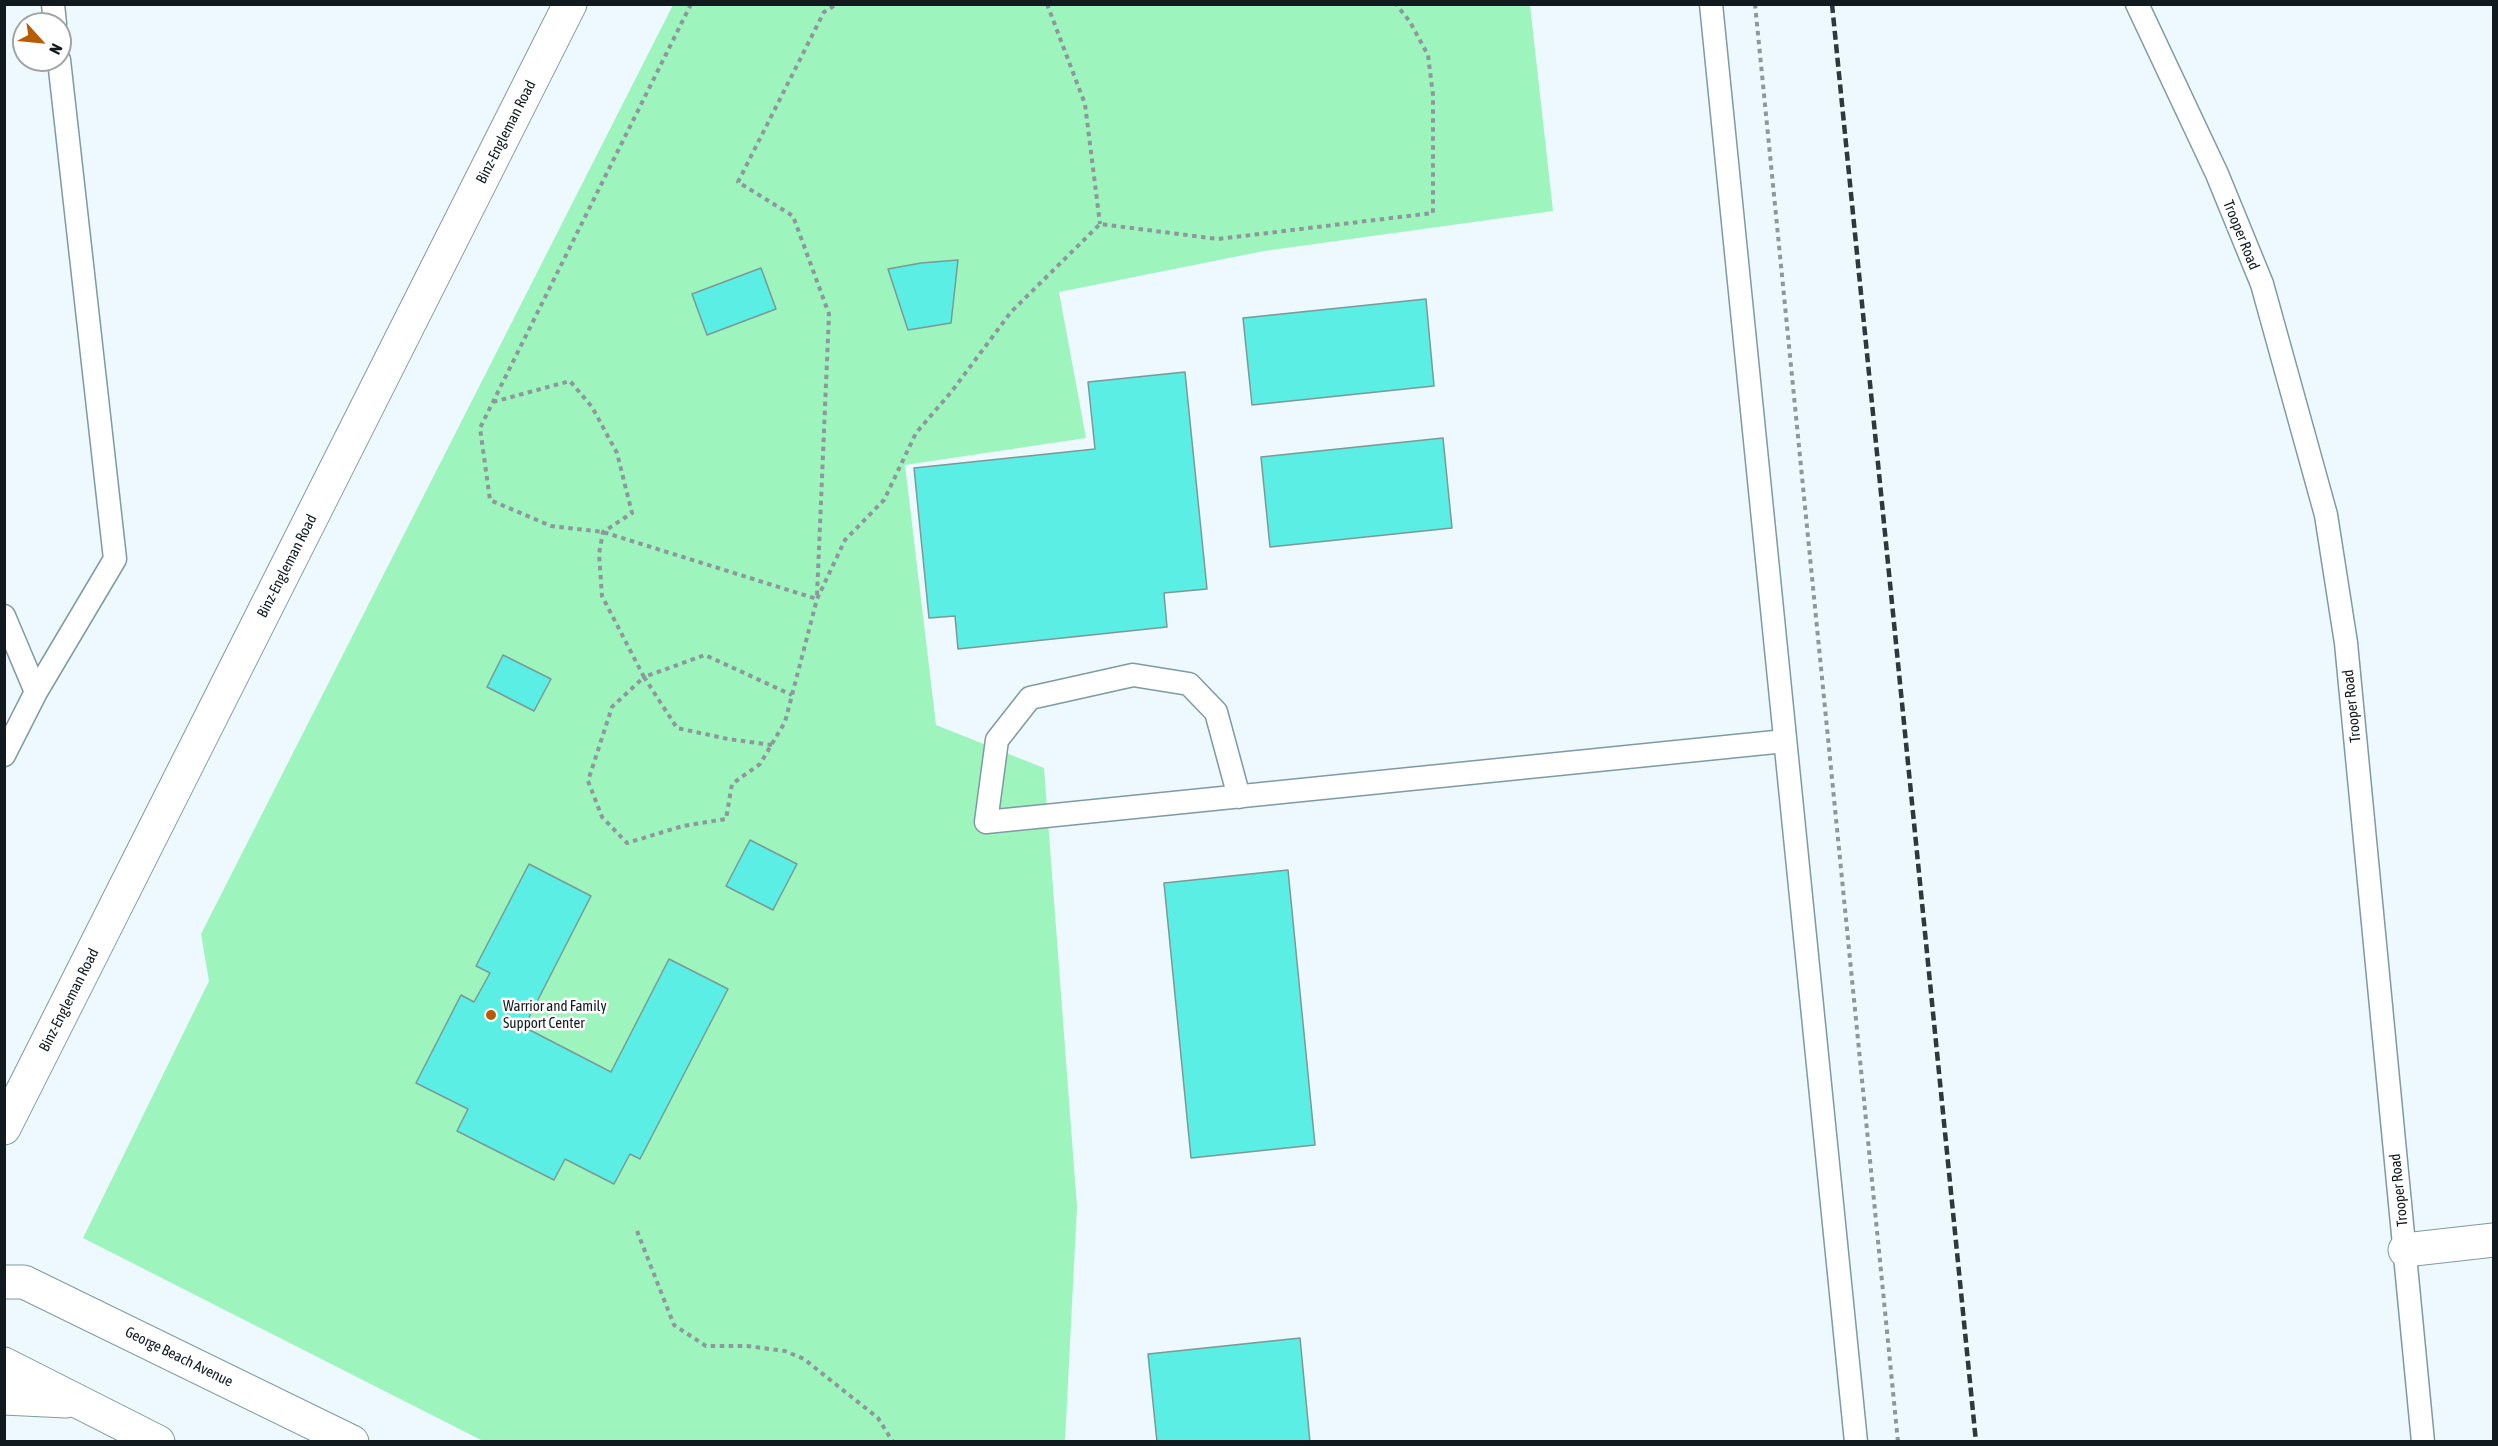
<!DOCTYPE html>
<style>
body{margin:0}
#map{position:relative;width:2498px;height:1446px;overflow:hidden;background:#edf9fe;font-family:"Asap Condensed",sans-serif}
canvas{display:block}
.frame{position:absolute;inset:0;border:6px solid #111b1f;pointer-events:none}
.north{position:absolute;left:12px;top:12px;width:60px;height:60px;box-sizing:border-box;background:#fff;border:2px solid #a0a4a5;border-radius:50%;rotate:117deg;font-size:16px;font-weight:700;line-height:24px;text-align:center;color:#111b1f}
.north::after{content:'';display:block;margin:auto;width:21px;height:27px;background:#b85c04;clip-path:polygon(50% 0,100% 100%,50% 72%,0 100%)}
</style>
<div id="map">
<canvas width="2498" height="1446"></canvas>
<div class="frame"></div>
<div class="north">N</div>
</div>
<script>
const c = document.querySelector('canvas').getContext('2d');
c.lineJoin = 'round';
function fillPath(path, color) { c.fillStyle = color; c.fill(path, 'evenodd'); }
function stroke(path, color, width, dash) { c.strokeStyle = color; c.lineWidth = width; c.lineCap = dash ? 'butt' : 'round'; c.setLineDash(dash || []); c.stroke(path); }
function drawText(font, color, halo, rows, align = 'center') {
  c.font = font + ' "Asap Condensed",sans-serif'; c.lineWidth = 5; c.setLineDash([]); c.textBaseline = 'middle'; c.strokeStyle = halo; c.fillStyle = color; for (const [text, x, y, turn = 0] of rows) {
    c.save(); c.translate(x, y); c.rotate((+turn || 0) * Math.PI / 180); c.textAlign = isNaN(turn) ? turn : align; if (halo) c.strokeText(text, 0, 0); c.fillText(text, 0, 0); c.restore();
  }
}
fillPath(new Path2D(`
 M673,5H1530L1553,211L1264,251L1059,292L1086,438L905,465L936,725L1044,768L1077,1207L1065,1441H483L83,1238L209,981L201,934Z`), '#9df4bc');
const building = new Path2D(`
 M958,260L951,323L908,330L888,269L921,263Z
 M761,268L776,309L707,335L692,294Z
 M1426,299L1434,386L1252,405L1243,318Z
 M1185,372L1207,589L1164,593L1167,627L958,649L955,616L929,618L914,468L1095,449L1088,382Z
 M1443,438L1452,528L1270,547L1261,457Z
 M503,655L551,679L534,711L487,687Z
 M750,840L797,864L773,910L726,886Z
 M529,864L591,896L524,1027L611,1072L669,959L728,989L640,1159L630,1154L614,1184L565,1159L554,1180L457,1131L468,1109L416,1083L461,995L474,1002L490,973L476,966Z
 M1288,870L1315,1145L1191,1158L1164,883Z
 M1300,1338L1310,1442H1157L1148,1354Z`);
fillPath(building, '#5beee4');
stroke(building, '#7b9996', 1.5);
const lane = new Path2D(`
 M53,4L55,24
 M1711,4L1856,1442
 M2137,4L2217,174L2262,284L2326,515L2346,643L2423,1442
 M4,616L36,692
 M4,755L36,692L115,559L59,60
 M1239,797L1216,712L1189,684L1133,675L1030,698L997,740L986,822L1785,741`);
const street = new Path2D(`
 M2405,1250L2494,1240`);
const secondary = new Path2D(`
 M4,1128L570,4
 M4,1282H24L352,1442
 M4,1364L158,1442
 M4,1398L66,1401`);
stroke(lane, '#7e9aa4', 25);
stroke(street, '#7e9aa4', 35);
stroke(secondary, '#7e9aa4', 35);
stroke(new Path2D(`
 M691,4L480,428L490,500L551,526L603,532L817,599
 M1047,4L1085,104L1100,224
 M1755,4L1898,1442
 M493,402L570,381L592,407L617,453L632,513L603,532L599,554L602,596L644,677L705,655L792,695
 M817,595L829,314L793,216L738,182L824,12L837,4
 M772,745L728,739L677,728L644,677L612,707L588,781L602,817L627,843L683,826L726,819L732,784L760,764L785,722L817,599L845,540L884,500L916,433L952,391L1011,312L1100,224L1218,239L1433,213V95L1428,55L1410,22L1396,4
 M637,1231L674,1325L706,1346H747L785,1351L804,1359L878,1418L893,1442`), '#8d989c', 4, [4.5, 4.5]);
stroke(lane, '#fff', 22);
stroke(street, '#fff', 33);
stroke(secondary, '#fff', 33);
stroke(new Path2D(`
 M1832,4L1976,1442`), '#2f393d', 4.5, [9, 4.5]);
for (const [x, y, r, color] of [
 [491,1015,6,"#b85c04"]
]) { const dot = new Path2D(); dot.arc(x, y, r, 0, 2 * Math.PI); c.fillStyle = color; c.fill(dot); stroke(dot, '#fff', 2); }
drawText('15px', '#111b1f', '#fff', [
 ["Binz-Engleman Road",506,132,-63],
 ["Trooper Road",2241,235,68],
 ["Binz-Engleman Road",287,566,-63],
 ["Trooper Road",2352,706,-96],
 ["Binz-Engleman Road",69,1000,-63],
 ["Trooper Road",2399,1190,-96],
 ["George Beach Avenue",179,1357,26]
]);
drawText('15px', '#111b1f', '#fff', [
 ["Warrior and Family",503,1006],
 ["Support Center",503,1023]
], 'left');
</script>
